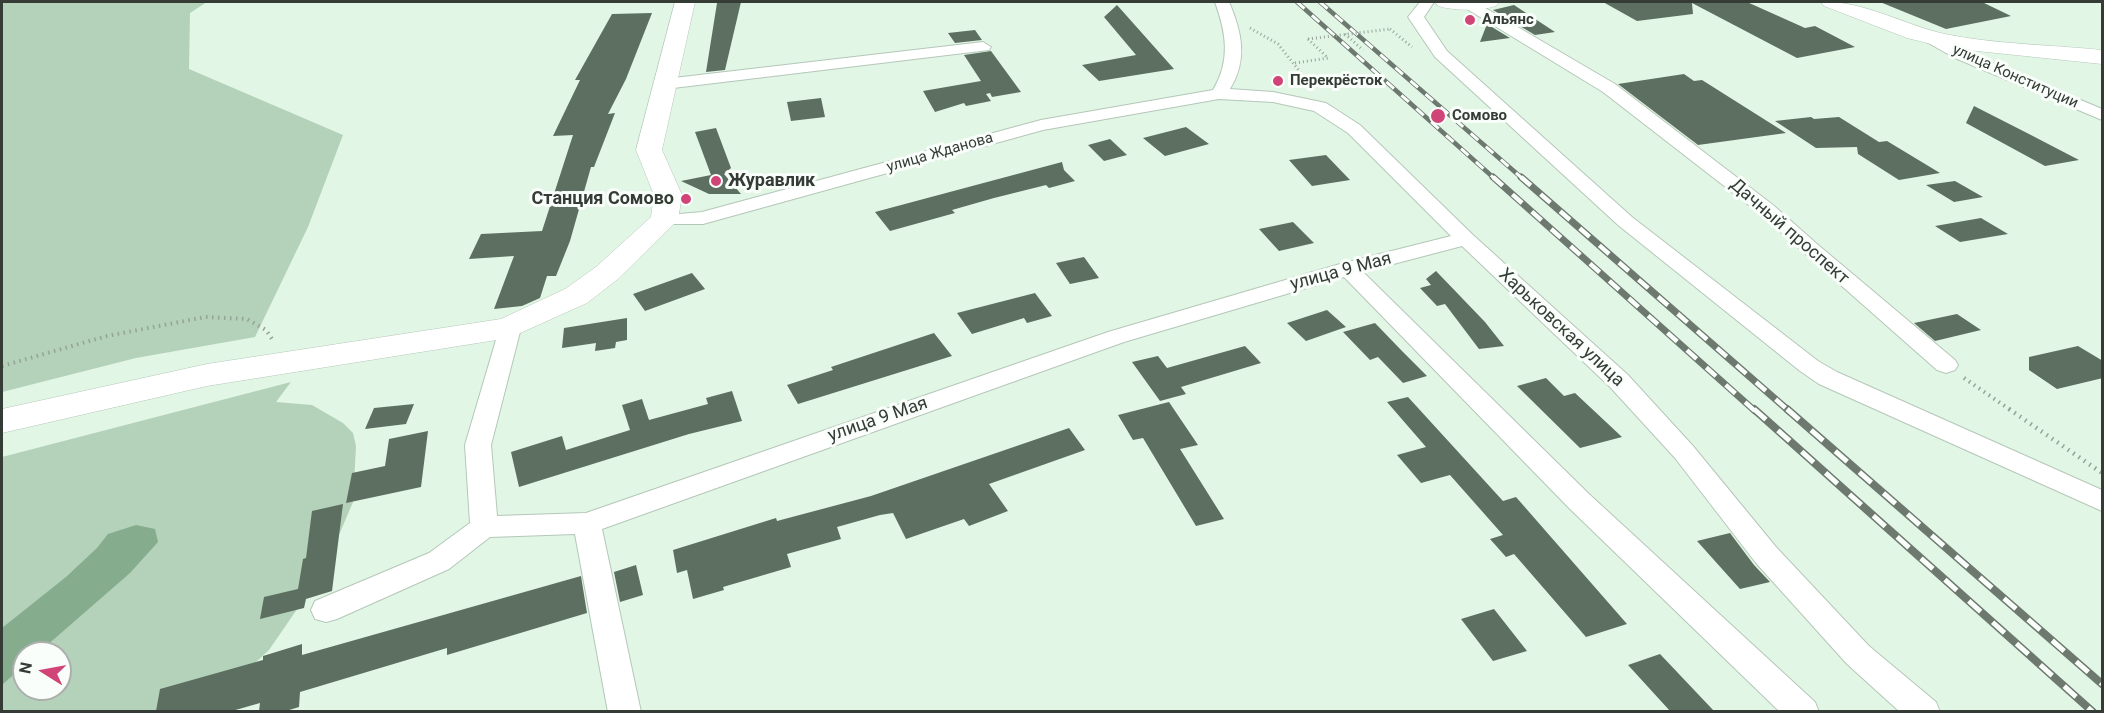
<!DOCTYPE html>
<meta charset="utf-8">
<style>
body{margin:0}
#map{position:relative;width:2104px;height:713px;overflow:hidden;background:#e2f6e6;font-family:Roboto,sans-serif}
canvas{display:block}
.frame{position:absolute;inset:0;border:3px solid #343c35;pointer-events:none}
.north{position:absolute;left:12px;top:641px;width:60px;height:60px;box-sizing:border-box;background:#fafefb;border:2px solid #abb0ac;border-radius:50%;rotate:281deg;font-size:16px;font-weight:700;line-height:24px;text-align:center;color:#343c35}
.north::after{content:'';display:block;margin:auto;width:21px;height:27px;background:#d04478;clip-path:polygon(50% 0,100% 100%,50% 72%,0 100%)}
</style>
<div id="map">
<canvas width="2104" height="713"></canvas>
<div class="frame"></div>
<div class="north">N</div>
</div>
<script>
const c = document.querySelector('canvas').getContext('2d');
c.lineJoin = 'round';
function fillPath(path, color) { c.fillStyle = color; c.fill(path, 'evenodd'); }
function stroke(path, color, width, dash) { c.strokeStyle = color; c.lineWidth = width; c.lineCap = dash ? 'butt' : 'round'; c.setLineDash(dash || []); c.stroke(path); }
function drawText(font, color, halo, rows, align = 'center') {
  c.font = font + ' Roboto,sans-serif'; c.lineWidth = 6; c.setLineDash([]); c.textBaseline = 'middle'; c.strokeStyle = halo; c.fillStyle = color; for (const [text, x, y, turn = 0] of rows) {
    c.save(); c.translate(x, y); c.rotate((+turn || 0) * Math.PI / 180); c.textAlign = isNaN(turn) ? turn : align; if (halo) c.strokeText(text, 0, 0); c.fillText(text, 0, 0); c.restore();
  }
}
fillPath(new Path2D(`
 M2,2H207L190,13L189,69L343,135L308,227L255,337L136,358L2,392Z
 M291,382L276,402L312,405L343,423L353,433L356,446L353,502L324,570L269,650L203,711L2,712V457ZM24,653H60V689H24Z`), '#b4d1ba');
fillPath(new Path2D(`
 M136,525L155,529L158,542L130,573L38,653H24V665L2,685V628L66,577L97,548L108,534Z`), '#84ac8d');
fillPath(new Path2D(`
 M741,2L725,70L706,72L717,3Z
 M1603,2H1747L1805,28L1815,26L1855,47L1797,58L1692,3L1693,14L1637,21Z
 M1880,2H1982L2011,16L1946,29Z
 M1117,5L1174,69L1099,81L1082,65L1136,55L1104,17Z
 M1514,5L1555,32L1535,35L1493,10Z
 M652,13L626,79L608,114L615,113L594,167H591L570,241L556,276H547L540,298L522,306L494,309L514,256L469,259L481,234L542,231L573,135L553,136L580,80H575L612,14Z
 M1487,24L1510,38L1480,42Z
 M975,30L982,40L955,43L948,33Z
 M991,51L1021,92L992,97L990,93L986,94L991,101L966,106L964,103L935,112L923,91L981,81L964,55Z
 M1684,74L1694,81L1702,80L1786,133L1698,145L1618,84Z
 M821,98L825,117L791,121L787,102Z
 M1974,106L2029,134L2079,160L2045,166L1966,123Z
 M1811,117L1814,119L1839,117L1879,142L1887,141L1940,173L1899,180L1858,154L1857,147L1816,148L1775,121Z
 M1186,127L1209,144L1165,156L1143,138Z
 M716,128L731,168L724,174L741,194H709L681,181L711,175L695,132Z
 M1110,139L1127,155L1104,161L1088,145Z
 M1326,155L1350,180L1312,186L1289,160Z
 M1062,162L1064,170L1075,181L1049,188L1046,185L994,198L952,210L955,213L890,231L875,212Z
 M1955,181L1983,197L1954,202L1926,185Z
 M1981,218L2008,234L1960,242L1935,226Z
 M1293,222L1314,243L1279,251L1259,229Z
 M1084,257L1099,278L1070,284L1056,263Z
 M1436,271L1485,322L1504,346L1479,349L1445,304L1437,306L1420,288L1431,285L1426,279Z
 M692,273L705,289L645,311L633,294Z
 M1035,293L1052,316L1027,323L1024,318L972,334L957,313Z
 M1327,310L1346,327L1306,341L1287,323Z
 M1957,314L1981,330L1935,341L1914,323Z
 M627,318V340L616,342L615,348L595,351L596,343L562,348L564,328Z
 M1375,323L1402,351L1427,376L1403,383L1378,357L1370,360L1343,332Z
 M934,333L952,356L798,404L787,385L833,370L831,367Z
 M1245,346L1261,363L1181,387L1186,394L1160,401L1132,362L1158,356L1167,368Z
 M2078,346L2103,361V378L2057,389L2029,370V357Z
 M1546,378L1564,396L1575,393L1622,437L1580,448L1517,386Z
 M732,391L742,421L689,434L519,487L511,452L562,436L566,450L630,430L622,405L642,399L649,420L708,404L706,398Z
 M1408,397L1503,501L1516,497L1627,624L1586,637L1514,554L1506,557L1490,539L1503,535L1450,475L1421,483L1397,455L1426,447L1387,402Z
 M1169,402L1198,445L1180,449L1224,519L1196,526L1143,438L1133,440L1118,415Z
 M414,404L406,424L365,429L374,408Z
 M1069,428L1085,450L989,484L1008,511L969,526L964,519L906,539L893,513L880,515L837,527L841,539L787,554L791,567L723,587L724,590L693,599L687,570L677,573L673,550L776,518L777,521L871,496Z
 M428,431L421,487L346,503L352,473L385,466L389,439Z
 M343,504L332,591L306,599L304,608L260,619L264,597L298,589L303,559L306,558L312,511Z
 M1730,533L1754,565L1770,582L1740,589L1697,541Z
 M636,565L643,595L620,602L614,572Z
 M581,576L587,613L447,655V648L300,692L299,707L286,711H259L260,703L232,711H156L160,689L263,660V656L302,644V655Z
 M1494,609L1527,651L1493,661L1461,619Z
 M1660,654L1714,711H1670L1628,665Z`), '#5d6f61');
const street = new Path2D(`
 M1215,2H1229C1242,32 1248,60 1230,89L1273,92L1326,103L1360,125L1473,235L1628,375L1693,446L1776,547L1869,646L1936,702L1940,712H1900L1847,664L1756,563L1675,458L1610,387L1462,246L1363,272L1589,494L1815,702L1819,712H1780L1569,508L1344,277L1124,342L602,529L641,712H608L575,534L490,537L449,569L337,619L326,622L315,619L311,610L315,601L429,553L470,523L465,445L501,323H517L521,328L491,445L497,516L586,513L1108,332L1340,264L1451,236L1348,133L1314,111L1273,102L1219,99L1043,130L703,224H657L654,220L657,216L702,212L1041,120L1213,90C1231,60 1226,33 1215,2Z
 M1420,2H1434L1424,17L1447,51L1632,217L1818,361L1837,372L2102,490V511L1819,384L1800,371L1618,225L1435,57L1408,17Z
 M1461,2H1475L1615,84L1773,205L1817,244L1955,360L1958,365L1955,370L1946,373L1937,370L1759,213L1603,92L1462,6Z
 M1929,32L1967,52L2102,109V120L1955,58L1923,40L1921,37Z
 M983,42L991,47L989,50L665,89L656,84L665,79Z`);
const secondary = new Path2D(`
 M675,2H695L662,150L682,195L678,220L618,279L587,303L509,338L207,386L2,433V409L207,364L501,319L565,289L596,267L651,217L654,195L636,150Z
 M1435,2H1499L1496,6C1479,11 1455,11 1438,6Z
 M1821,2C1863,0 1904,25 1945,34C1992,44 2053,45 2102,50V64L1948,48L1907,38L1824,6Z`);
stroke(street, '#b4c7b8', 2);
stroke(secondary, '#b4c7b8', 1);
stroke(new Path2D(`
 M1250,28L1278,44L1312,87
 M1390,29L1412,47
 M1345,34L1363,50
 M1308,39L1328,58
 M1295,63L1328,58`), '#95a397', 3, [1, 3]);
stroke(new Path2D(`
 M2,366L107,336L205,317L247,319L266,330L274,342
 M1964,378L2012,411`), '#95a397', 4, [1.5, 4.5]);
stroke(new Path2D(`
 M2009,409L2102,473`), '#95a397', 4.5, [1.5, 5]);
fillPath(street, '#fff');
fillPath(secondary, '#fff');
const railFar2 = new Path2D(`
 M1297,2L1495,179
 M1320,2L1523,179`);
const railFar1 = new Path2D(`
 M1493,177L1755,411
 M1521,177L1789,411`);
const rail = new Path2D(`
 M1754,409L2093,712
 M1787,409L2102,684`);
stroke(railFar2, '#6d796f', 4.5);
stroke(railFar1, '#6d796f', 7);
stroke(rail, '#6d796f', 8);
stroke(railFar2, '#fafefb', 3, [10]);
stroke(railFar1, '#fafefb', 4.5, [13]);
stroke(rail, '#fafefb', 5, [16]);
stroke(new Path2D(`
 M1308,39L1390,29`), '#95a397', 3, [1, 3]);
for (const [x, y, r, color] of [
 [1470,20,6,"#d04478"],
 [1278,81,6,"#d04478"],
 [1438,116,8,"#d04478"],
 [716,181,6,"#d04478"],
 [686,199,6,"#d04478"]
]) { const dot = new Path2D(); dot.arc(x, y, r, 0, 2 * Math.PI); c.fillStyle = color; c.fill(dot); stroke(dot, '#fafefb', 2); }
drawText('bold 15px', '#343c35', '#fafefb', [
 ["Альянс",1482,20],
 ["Перекрёсток",1290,81],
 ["Сомово",1452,116]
], 'left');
drawText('15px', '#343c35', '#fafefb', [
 ["улица Конституции",2015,77,24],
 ["улица Жданова",940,153,-16]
]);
drawText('bold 18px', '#343c35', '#fafefb', [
 ["Журавлик",728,181],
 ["Станция Сомово",674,199,"right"]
], 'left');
drawText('18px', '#343c35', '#fafefb', [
 ["Дачный проспект",1789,232,41],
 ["улица 9 Мая",1341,272,-15],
 ["Харьковская улица",1561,328,43],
 ["улица 9 Мая",878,420,-19]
]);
</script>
